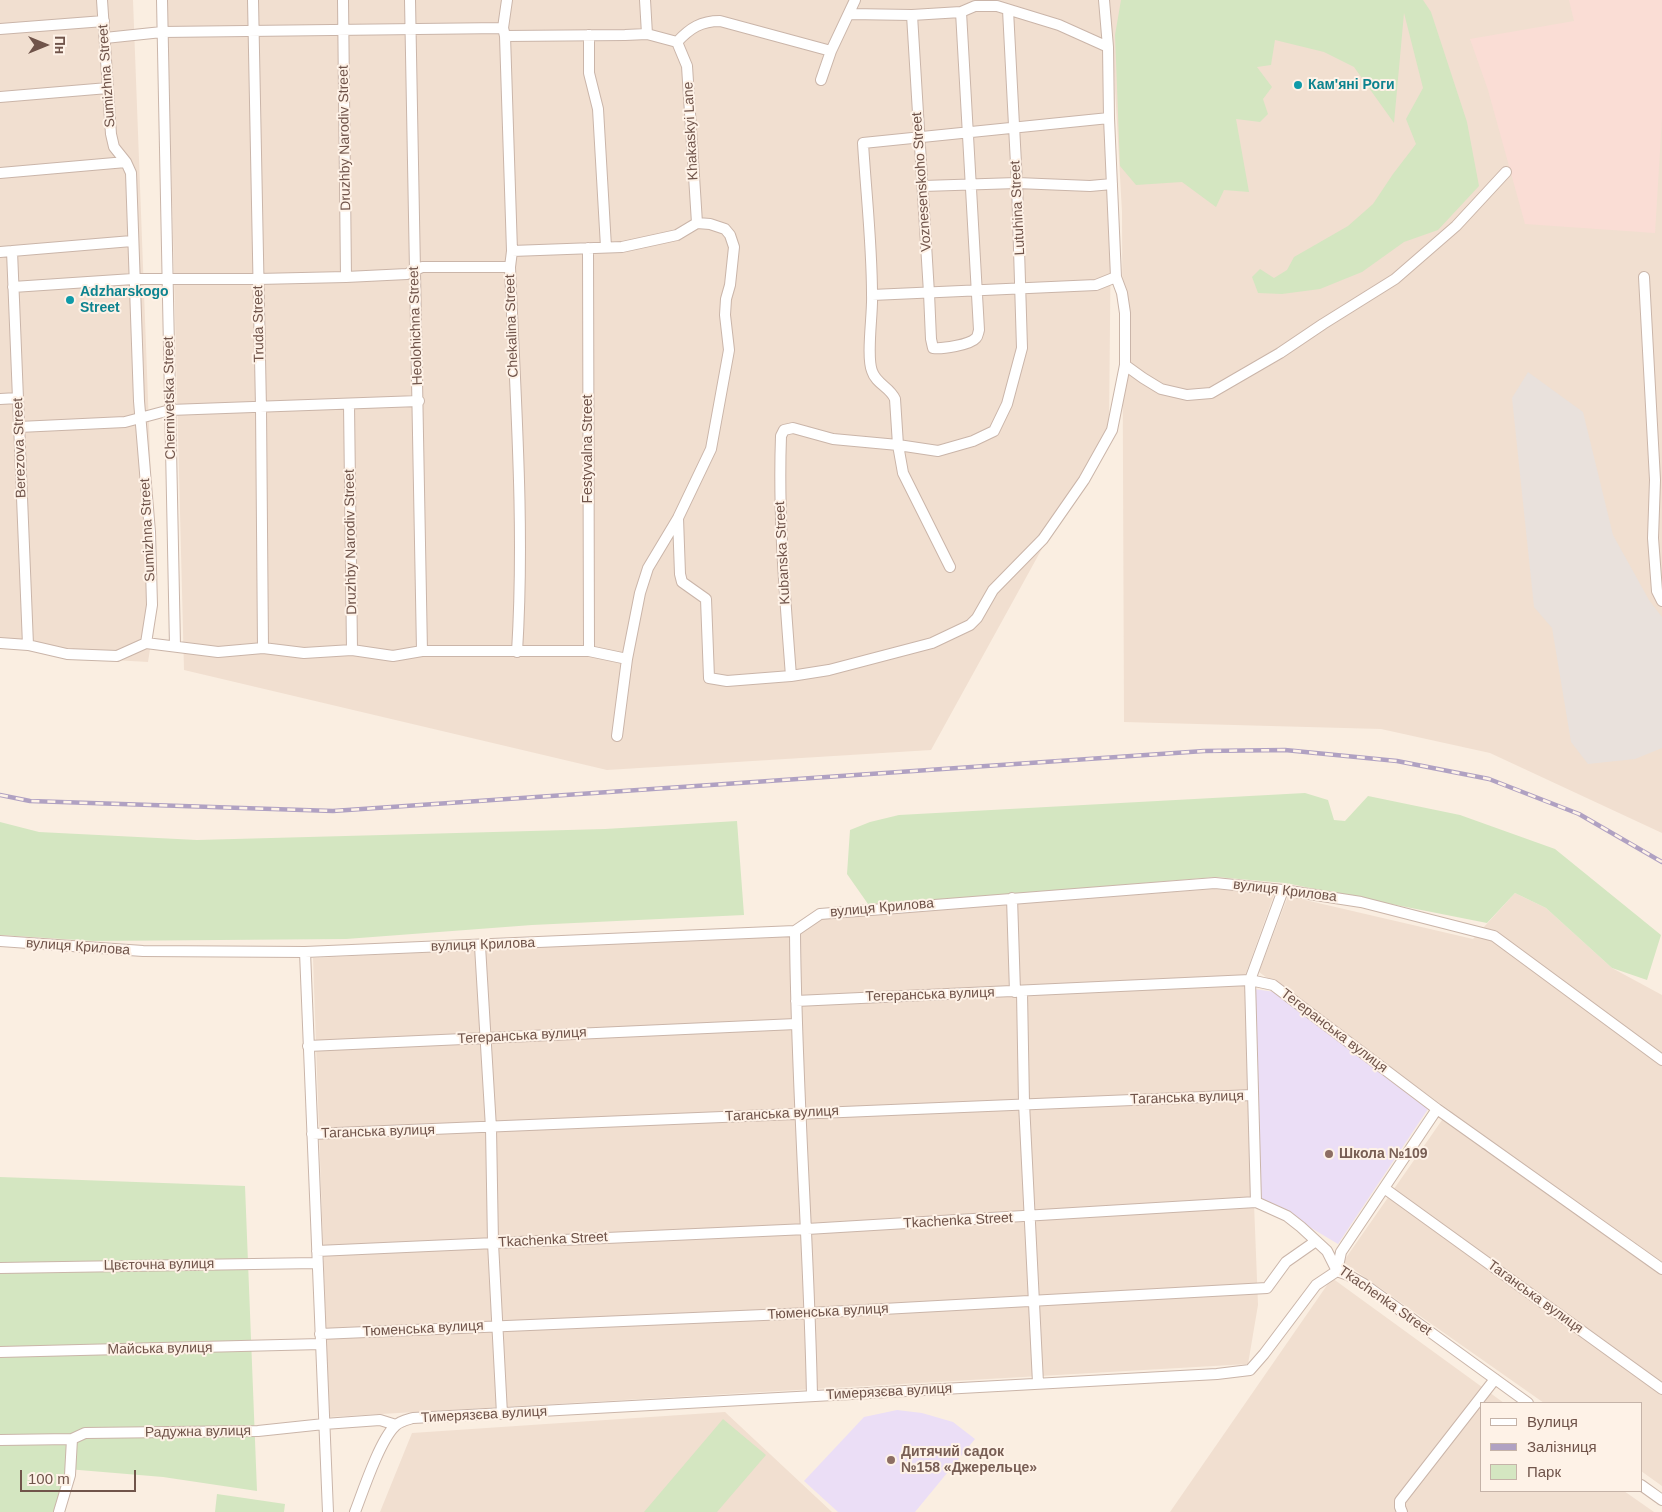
<!DOCTYPE html>
<meta charset="utf-8">
<style>
body{margin:0}
#map{position:relative;width:1662px;height:1512px;overflow:hidden;background:#faeee1;font-family:Helvetica,sans-serif}
canvas{display:block}
.legend{position:absolute;left:1480px;top:1402px;width:162px;height:90px;box-sizing:border-box;background:#fef2e7;border:1px solid #c5b3a8;margin:0;padding:6px 9px;list-style:none;font-size:15px;color:#70544a}
.legend li{display:flex;align-items:center;gap:10px;height:25px}
.legend b{width:25px;border:1px solid #c5b3a8}
.north{position:absolute;left:20px;top:20px;width:50px;height:50px;-webkit-text-stroke:4px #fef2e7;paint-order:stroke;rotate:90deg;font-size:14px;font-weight:700;line-height:20px;text-align:center;color:#70544a}
.north::after{content:'';display:block;margin:auto;width:18px;height:22px;background:#70544a;clip-path:polygon(50% 0,100% 100%,50% 72%,0 100%)}
.scale{position:absolute;left:20px;top:1470px;width:116px;height:22px;box-sizing:border-box;border:2px solid #70544a;border-top:0;padding-left:6px;font-size:15px;line-height:18px;white-space:nowrap;color:#70544a;-webkit-text-stroke:4px #fef2e7;paint-order:stroke}
</style>
<div id="map">
<canvas width="1662" height="1512"></canvas>
<ul class="legend">
<li><b style="height:6px;background:#fff"></b>Вулиця</li>
<li><b style="height:6px;background:#b0a1c2"></b>Залізниця</li>
<li><b style="height:14px;background:#d4e6c1"></b>Парк</li>
</ul>
<div class="north">Пн</div>
<div class="scale">100 m</div>
</div>
<script>
const c = document.querySelector('canvas').getContext('2d');
c.lineJoin = 'round';
function fillPath(path, color) { c.fillStyle = color; c.fill(path, 'evenodd'); }
function stroke(path, color, width, dash) { c.strokeStyle = color; c.lineWidth = width; c.lineCap = dash ? 'butt' : 'round'; c.setLineDash(dash || []); c.stroke(path); }
function drawText(font, color, halo, rows, align = 'center') {
  c.font = font + ' Helvetica,sans-serif'; c.lineWidth = 4; c.setLineDash([]); c.textBaseline = 'middle'; c.strokeStyle = halo; c.fillStyle = color; for (const [text, x, y, turn = 0] of rows) {
    c.save(); c.translate(x, y); c.rotate((+turn || 0) * Math.PI / 180); c.textAlign = isNaN(turn) ? turn : align; if (halo) c.strokeText(text, 0, 0); c.fillText(text, 0, 0); c.restore();
  }
}
fillPath(new Path2D(`
 M0,0H133L156,612L148,662L62,657L27,648L0,646Z
 M167,0H1101L1112,115L1109,427L931,750L607,770L184,670Z
 M1110,0H1662V833L1490,753L1381,729L1124,722L1122,212Z
 M1214,889L1274,895L1245,976L1258,1305L1248,1364L329,1417L313,958L798,934L821,918Z
 M1515,893L1546,908L1612,968L1662,995V1486L1641,1471V1403H1544L1343,1262L1449,1110L1259,972L1288,896L1473,939Z
 M1332,1278L1504,1403H1481V1491H1624L1654,1512H1170Z
 M725,1412L832,1512H380L412,1433Z`), '#f1dfd0');
fillPath(new Path2D(`
 M1569,0H1662V118L1655,233L1525,224L1488,90L1470,39L1574,21Z`), '#faddd5');
fillPath(new Path2D(`
 M1528,372L1583,412L1613,535L1649,600L1662,617V748L1635,759L1588,764L1571,742L1552,628L1534,607L1512,398Z`), '#e9e1dc');
fillPath(new Path2D(`
 M1254,989L1275,992L1428,1109L1338,1244L1261,1198Z
 M897,1410L922,1413L953,1422L975,1439L915,1512H838L804,1481L864,1417Z`), '#ebdef6');
fillPath(new Path2D(`
 M1121,0H1423L1431,12L1467,122L1479,186L1438,230L1404,242L1362,272L1320,289L1282,294L1258,293L1252,277L1260,269L1274,278L1287,270L1294,257L1348,226L1373,204L1393,174L1416,144L1406,119L1423,88L1404,13L1394,123L1354,67L1324,52L1275,40L1271,65L1257,67L1272,87L1263,99L1268,114L1260,122L1236,119L1249,192L1224,190L1216,207L1182,182L1136,185L1120,166L1115,35Z
 M1305,793L1328,800L1334,820L1345,821L1368,796L1460,815L1555,849L1661,935L1647,980L1612,968L1546,908L1515,893L1487,923L1285,883L1216,877L1014,894L868,904L847,874L850,830L870,822L899,815Z
 M737,821L744,915L532,925L346,939L94,941L0,935V822L39,832L197,840L605,829Z
 M0,1177L245,1186L257,1491L163,1477L67,1469L56,1512H0Z
 M723,1419L766,1455L717,1512H644Z
 M217,1494L285,1504L284,1512H215Z`), '#d4e6c1');
const minor = new Path2D(`
 M102,0L111,134L114,147L126,162L131,173L139,401L150,532L152,605L146,643
 M162,0L175,646
 M253,0L261,408L263,648
 M343,0L346,277
 M410,0C415,217 419,434 422,651
 M507,0L503,28L505,36L512,251L510,267C515,394 525,524 517,652
 M645,0L647,34
 M850,14L912,15L961,12L975,6H997L1059,25L1108,47
 M912,15L929,293L931,339L933,348C942,349 970,345 976,338C978,336 978,333 979,330L961,12
 M0,29L104,21
 M589,35V73L598,109L606,247
 M505,36L625,35L647,34L677,42C690,28 701,21 720,21L831,51
 M105,38L162,32L503,28
 M677,42L687,66L697,223
 M821,80L831,51L855,0
 M0,97L108,88
 M0,173L126,162
 M923,186L1017,183L1090,186L1112,184
 M588,248L589,651
 M12,251L28,645
 M512,251L622,247L677,235L697,223L710,224L725,229L730,235L734,247L730,285L726,299L725,315L729,350L711,449L678,518L648,568L640,593L627,659L617,736
 M0,252L132,241
 M1644,277L1655,480L1653,538L1657,591L1662,601
 M13,287L133,279H258L346,277L407,274L422,267H510
 M872,295L1096,285L1116,277
 M1125,365L1143,378L1161,389L1187,395L1211,393L1280,353L1323,324L1395,279L1456,226L1506,172
 M0,399L18,398
 M349,404L352,650
 M19,427L125,422L170,410L419,401
 M678,518L680,574L682,582L706,599L709,678L727,681L791,676L829,670L932,643L970,625L977,618L993,590L1043,539L1084,480L1112,430L1125,365V313L1122,293L1116,277L1109,118L1108,47L1104,0
 M950,567L903,473L898,445L895,399C890,387 876,384 872,371C866,356 873,313 872,295C872,244 866,193 863,143L1109,118
 M0,643L28,645L67,654L117,656L146,643L218,652L263,648L304,653L352,650L393,656L422,651H589L627,659
 M791,676C785,596 778,517 781,436L784,430L793,428L833,439L898,445L938,451L973,441L994,431L1007,404L1022,348L1017,183L1008,10
 M1012,898L1015,992
 M795,931C796,1086 809,1241 812,1396
 M0,941L143,951L305,952L795,931L820,914L1215,883L1283,890L1361,902L1494,936L1662,1060
 M480,946L491,1128L493,1243L502,1414
 M305,952L328,1512
 M1022,992L1024,1103L1038,1383
 M796,1001L1250,980L1273,985L1437,1109L1662,1269
 M308,1046L796,1024
 M312,1134C626,1123 939,1106 1253,1095
 M1384,1188L1662,1389
 M1256,1202L1250,980L1283,890
 M317,1251L807,1229L1256,1202L1287,1216L1301,1227L1327,1251L1337,1271
 M0,1268L317,1263
 M1337,1271L1348,1275L1364,1284L1528,1403
 M1337,1271L1341,1252L1437,1109
 M320,1334L810,1313L1267,1288L1286,1262L1316,1241
 M0,1352L321,1344
 M0,1440L72,1439L85,1433L258,1431L324,1424L380,1420L396,1425
 M1641,1485L1662,1500
 M59,1512L70,1475L72,1439
 M355,1512C363,1491 380,1440 395,1426C400,1421 406,1420 413,1418L1217,1374L1250,1370L1264,1354L1316,1285L1337,1271
 M1402,1512L1400,1507V1501L1495,1379`);
stroke(minor, '#cab5a9', 12);
stroke(minor, '#fff', 10);
const rail = new Path2D(`
 M0,795L30,801L333,811L1204,751L1285,750L1397,761L1489,779L1579,814L1662,862`);
stroke(rail, '#b0a1c2', 4.5);
stroke(rail, '#fef2e7', 2.5, [8]);
for (const [x, y, r, color] of [
 [1298,85,5,"#0f9aa8"],
 [70,300,5,"#0f9aa8"],
 [1329,1154,5,"#8d6e63"],
 [891,1460,5,"#8d6e63"]
]) { const dot = new Path2D(); dot.arc(x, y, r, 0, 2 * Math.PI); c.fillStyle = color; c.fill(dot); stroke(dot, '#fef2e7', 2); }
drawText('14px', '#70544a', '#fef2e7', [
 ["Sumizhna Street",107,76,-94],
 ["Khakaskyi Lane",691,131,-93],
 ["Druzhby Narodiv Street",345,138,-91],
 ["Voznesenskoho Street",922,182,-94],
 ["Lutuhina Street",1018,208,-93],
 ["Truda Street",259,324,-91],
 ["Heolohichna Street",416,326,-92],
 ["Chekalina Street",512,326,-92],
 ["Chernivetska Street",170,398,-91],
 ["Berezova Street",20,448,-92],
 ["Festyvalna Street",588,449,-90],
 ["Sumizhna Street",148,530,-93],
 ["Druzhby Narodiv Street",351,542,-91],
 ["Kubanska Street",783,553,-93],
 ["вулиця Крилова",1285,891,7],
 ["вулиця Крилова",882,908,-5],
 ["вулиця Крилова",483,945,-2],
 ["вулиця Крилова",78,947,4],
 ["Тегеранська вулиця",930,995,-2],
 ["Тегеранська вулиця",1334,1031,37],
 ["Тегеранська вулиця",522,1036,-3],
 ["Таганська вулиця",1187,1098,-2],
 ["Таганська вулиця",782,1114,-3],
 ["Таганська вулиця",378,1132,-2],
 ["Tkachenka Street",958,1221,-3],
 ["Tkachenka Street",553,1240,-3],
 ["Цвєточна вулиця",159,1265,-1],
 ["Таганська вулиця",1535,1297,36],
 ["Tkachenka Street",1385,1301,35],
 ["Тюменська вулиця",828,1312,-3],
 ["Тюменська вулиця",423,1329,-3],
 ["Майська вулиця",160,1349,-1],
 ["Тимерязєва вулиця",889,1392,-3],
 ["Тимерязєва вулиця",484,1415,-3],
 ["Радужна вулиця",198,1432,-1]
]);
drawText('bold 14px', '#0d838f', '#fef2e7', [
 ["Кам'яні Роги",1308,85],
 ["Adzharskogo",80,292],
 ["Street",80,308]
], 'left');
drawText('bold 14px', '#785e54', '#fef2e7', [
 ["Школа №109",1339,1154],
 ["Дитячий садок",901,1452],
 ["№158 «Джерельце»",901,1468]
], 'left');
</script>
